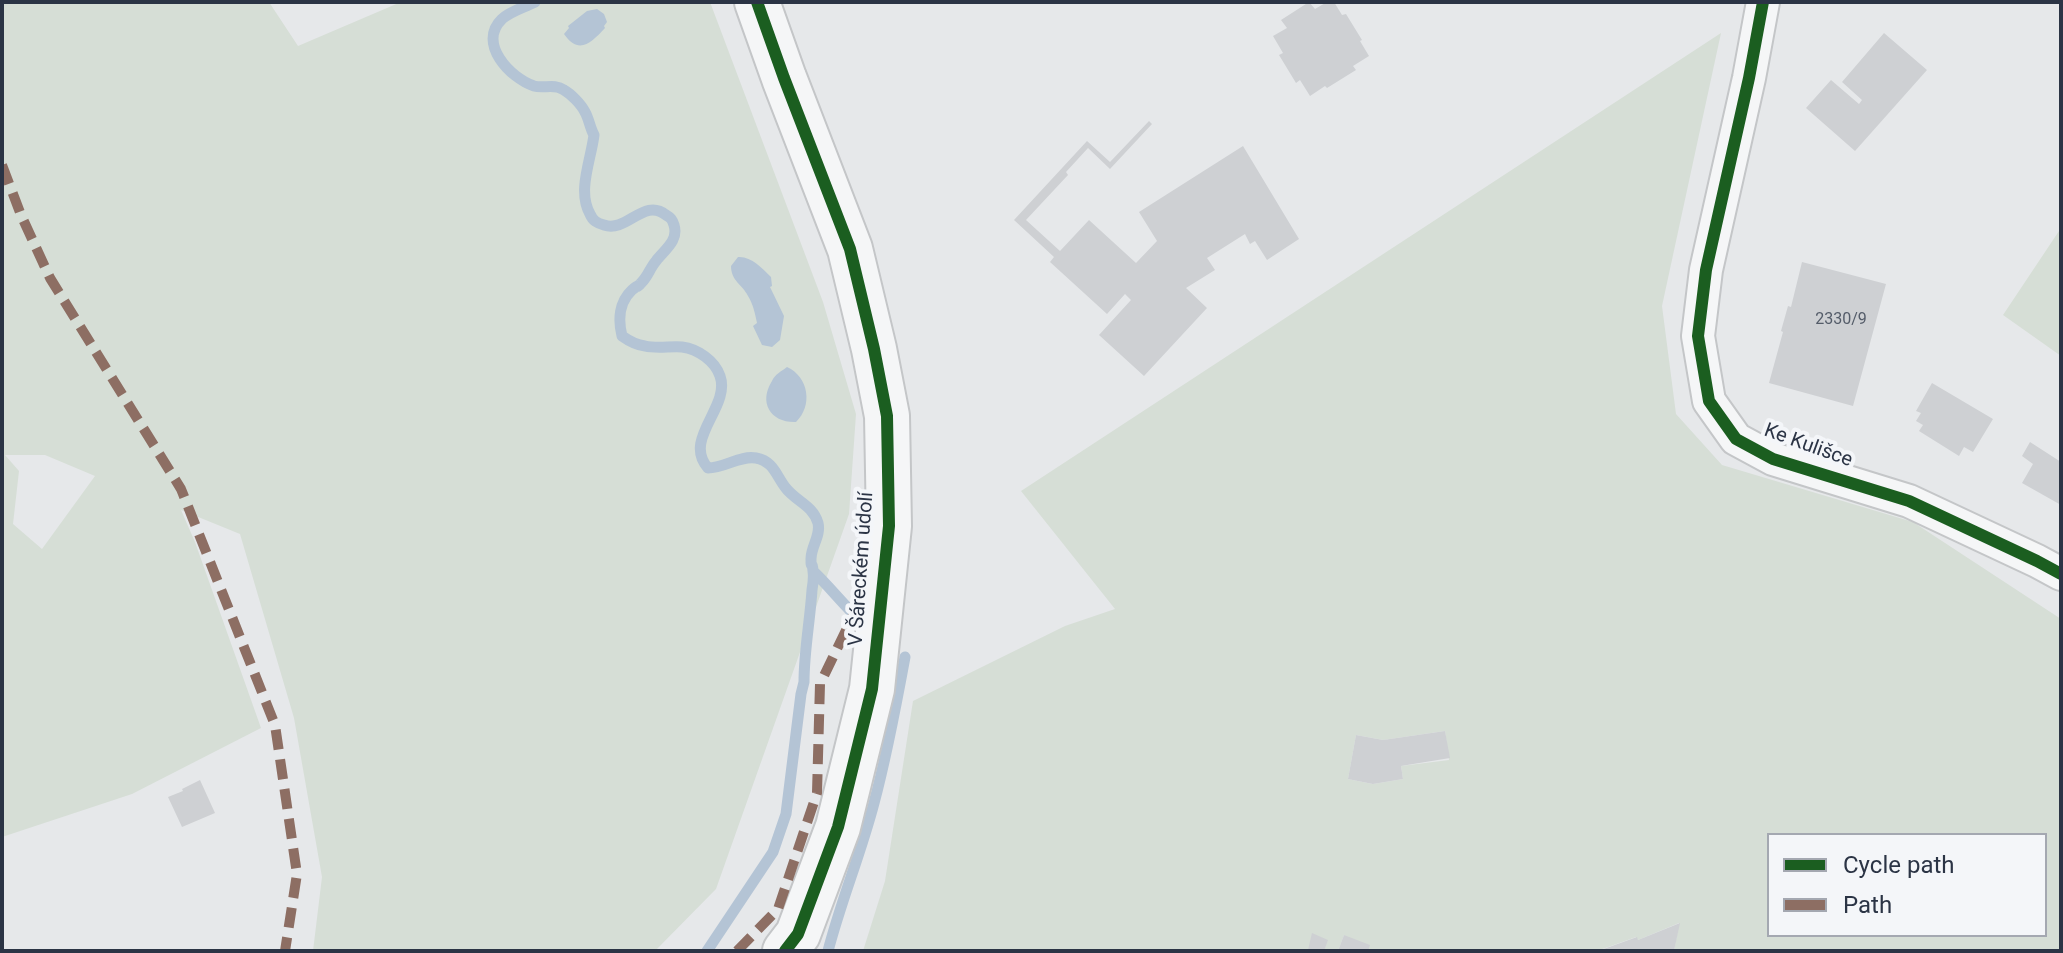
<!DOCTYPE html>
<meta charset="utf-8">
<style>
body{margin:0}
#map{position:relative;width:2063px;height:953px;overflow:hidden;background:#e6e8ea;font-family:Roboto,sans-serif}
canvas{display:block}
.frame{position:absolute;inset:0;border:4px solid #2b3445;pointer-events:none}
.legend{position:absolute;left:1767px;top:833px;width:280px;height:104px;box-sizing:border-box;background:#f4f6f9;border:2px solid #a4a8b1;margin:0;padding:10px 14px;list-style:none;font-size:24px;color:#2b3445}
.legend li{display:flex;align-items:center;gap:16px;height:40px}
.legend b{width:40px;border:2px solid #a4a8b1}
</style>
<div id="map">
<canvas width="2063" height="953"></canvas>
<div class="frame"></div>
<ul class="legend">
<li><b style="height:10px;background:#1b5e20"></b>Cycle path</li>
<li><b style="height:10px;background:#8d6e63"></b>Path</li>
</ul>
</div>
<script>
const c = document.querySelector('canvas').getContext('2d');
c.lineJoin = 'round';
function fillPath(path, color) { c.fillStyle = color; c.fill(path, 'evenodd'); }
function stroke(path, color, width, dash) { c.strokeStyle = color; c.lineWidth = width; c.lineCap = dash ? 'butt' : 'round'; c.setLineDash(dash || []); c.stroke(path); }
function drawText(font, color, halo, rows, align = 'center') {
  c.font = font + ' Roboto,sans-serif'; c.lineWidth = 8; c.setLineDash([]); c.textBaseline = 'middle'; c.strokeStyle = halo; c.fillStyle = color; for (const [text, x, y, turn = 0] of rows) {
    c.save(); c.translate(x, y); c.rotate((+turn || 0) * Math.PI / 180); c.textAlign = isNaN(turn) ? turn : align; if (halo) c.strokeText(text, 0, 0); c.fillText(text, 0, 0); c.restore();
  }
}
fillPath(new Path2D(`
 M2,2H269L298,46L401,2H710L823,302L856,414L849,514L716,889L655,951H313L322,877L294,718L240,534L181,510L195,542L261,728L132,794L2,837ZM5,455H45L95,476L42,549L13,524L19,471Z
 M1721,33L1662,306L1676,414L1722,465L1913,522L2061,619V951H1674L1679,923L1638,940L1636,937L1597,951H1368L1344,935L1338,951H1324L1327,940L1308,949L1312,951H863L885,881L913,701L1065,626L1115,609L1021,491ZM1445,731L1449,760L1401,766L1403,779L1373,784L1348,779L1356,735L1383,740ZM1769,835H2045V935H1769Z
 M2061,228V356L2003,315Z`), '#d6ded6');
fillPath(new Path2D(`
 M597,9L604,14L607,22L604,26L605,28C592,42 579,56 564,34L569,28L568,26L587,11Z
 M738,257C751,256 762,268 771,277L772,286L770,287L784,316L780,340L772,347L762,345L753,326L757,323C755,313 753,304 748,296C742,284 731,281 731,266Z
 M787,367C809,377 813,406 796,422C771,423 758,403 772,381C775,374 782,371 787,367Z`), '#b4c4d5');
stroke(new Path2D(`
 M535,2C523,8 511,11 502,19C477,43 510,78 534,86C544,89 554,83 564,90C571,94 581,104 585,112C589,119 590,128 594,135C591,160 577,191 590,214C593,221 597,223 604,225C627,233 644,197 666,215C671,218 672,219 674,225C679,241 664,250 656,261C650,268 648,276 642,282C634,291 641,282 632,290C619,302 618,320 622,336C629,341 636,345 645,346C657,349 670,346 682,347C698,349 715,361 720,376C731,407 682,439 708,468C725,468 740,455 756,458C773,461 776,475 785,487C795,501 813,505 818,523C821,536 811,546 811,559C811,571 812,559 813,571C814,577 813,584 812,590C810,621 804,651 804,682L801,694L786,814L773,852L707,951
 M813,571C831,588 845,607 863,623
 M828,951C841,901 861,853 874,803C887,755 896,706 905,657`), '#b4c4d5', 11);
fillPath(new Path2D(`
 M1309,2L1315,9L1327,2H1334L1342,15L1346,14L1362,40L1360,41L1369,56L1353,66L1356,70L1327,88L1325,86L1310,96L1300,80L1296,83L1279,55L1283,53L1273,36L1287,28L1281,20Z
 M1884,33L1927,70L1855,151L1806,108L1831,80L1859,104L1862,100L1842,82Z
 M1149,121L1152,124L1110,169L1088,148L1066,172L1068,175L1026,220L1060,251L1089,220L1136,263L1157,241L1139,212L1243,146L1299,239L1267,260L1255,241L1250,244L1245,234L1207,258L1215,270L1186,288L1207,308L1144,376L1099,335L1131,300L1125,294L1107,314L1050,262L1054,257L1014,220L1087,141L1110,162Z
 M1802,262L1886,284L1853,406L1769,383L1783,332L1781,331L1788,306L1791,307Z
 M1932,383L1993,419L1973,452L1964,447L1959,456L1919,431L1923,425L1916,421L1921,413L1916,411Z
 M2030,442L2061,462V505L2022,483L2033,464L2022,456Z
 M1445,731L1450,758L1401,766L1403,779L1373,784L1348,779L1356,735L1383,740Z
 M200,780L215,813L182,827L168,797L183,791L182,789Z
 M1680,923L1674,951H1598L1637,937L1638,940Z
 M1312,933L1328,940L1324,951L1308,950Z
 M1344,935L1370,945L1368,951H1338Z`), '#ced0d3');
const pedestrian = new Path2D(`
 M1763,2L1749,78L1706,270L1698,336L1709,401L1736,439L1773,459L1909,501L2037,561L2061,574`);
const tertiary = new Path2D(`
 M757,2L784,78L850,249L874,349L887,416L889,526L872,689L838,827L798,934L785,951`);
stroke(pedestrian, '#c4c6c8', 36);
stroke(tertiary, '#c4c6c8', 48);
stroke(pedestrian, '#f5f6f7', 32);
stroke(tertiary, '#f5f6f7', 44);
stroke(new Path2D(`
 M2,165L21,215L50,278L181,489L275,725L297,874L285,951
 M737,951L778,909L817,793L820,684L863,595`), '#8d6e63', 10, [20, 10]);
stroke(new Path2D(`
 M757,2L784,78L850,249L874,349L887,416L889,526L872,689L838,827L798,934L785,951
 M1763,2L1749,78L1706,270L1698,336L1709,401L1736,439L1773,459L1909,501L2037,561L2061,574`), '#1b5e20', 12);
drawText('16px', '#545c69', null, [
 ["2330/9",1841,320]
]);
drawText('20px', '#2b3445', '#f4f6f9', [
 ["Ke Kulišce",1808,446,20],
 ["V Šáreckém údolí",862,569,-86]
]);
</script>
